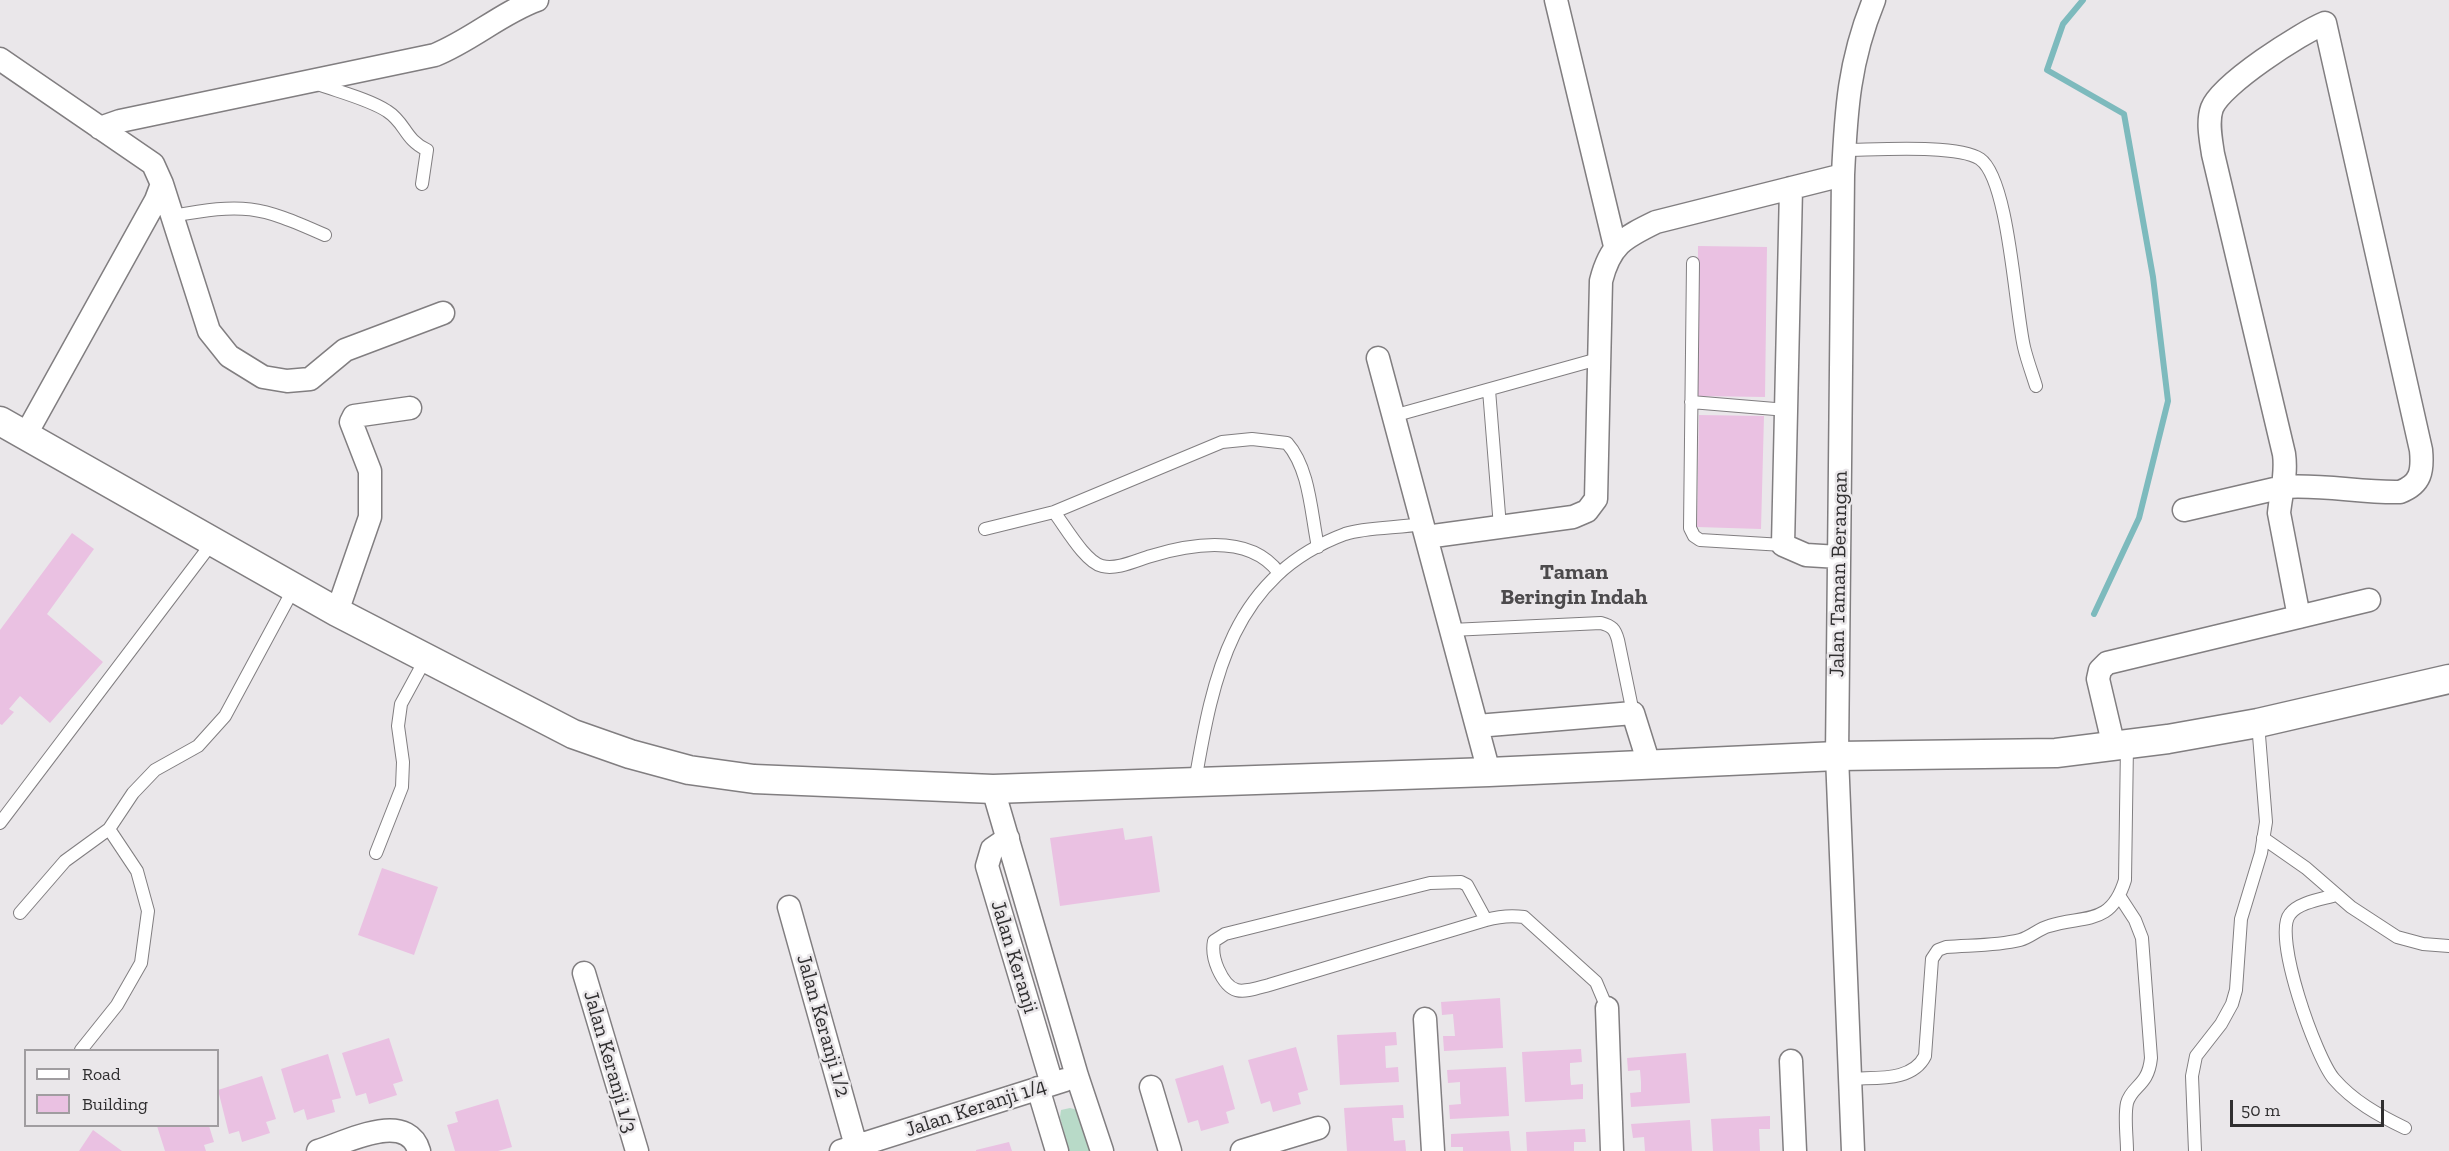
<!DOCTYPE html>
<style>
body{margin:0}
#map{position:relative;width:2449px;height:1151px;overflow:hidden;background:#eae7ea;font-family:"Zilla Slab",serif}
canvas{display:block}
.legend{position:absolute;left:24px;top:1049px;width:195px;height:78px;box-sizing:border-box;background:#eae7ea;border:2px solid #a09da0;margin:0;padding:8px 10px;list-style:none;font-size:18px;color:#302f30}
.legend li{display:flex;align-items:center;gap:12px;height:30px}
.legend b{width:30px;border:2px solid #a09da0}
.scale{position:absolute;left:2230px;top:1100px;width:154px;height:27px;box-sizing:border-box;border:3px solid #302f30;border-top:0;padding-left:8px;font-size:18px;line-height:21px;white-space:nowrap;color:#302f30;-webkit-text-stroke:4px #eae7ea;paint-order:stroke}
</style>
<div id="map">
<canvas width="2449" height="1151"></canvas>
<ul class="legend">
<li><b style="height:8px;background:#fff"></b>Road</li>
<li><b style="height:16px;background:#eac1e2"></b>Building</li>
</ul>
<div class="scale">50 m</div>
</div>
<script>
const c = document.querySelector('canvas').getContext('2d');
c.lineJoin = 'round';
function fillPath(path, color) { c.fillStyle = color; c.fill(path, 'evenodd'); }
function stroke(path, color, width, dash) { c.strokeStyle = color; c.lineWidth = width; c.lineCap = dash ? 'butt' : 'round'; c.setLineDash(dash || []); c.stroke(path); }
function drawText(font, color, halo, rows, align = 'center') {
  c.font = font + ' "Zilla Slab",serif'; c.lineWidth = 5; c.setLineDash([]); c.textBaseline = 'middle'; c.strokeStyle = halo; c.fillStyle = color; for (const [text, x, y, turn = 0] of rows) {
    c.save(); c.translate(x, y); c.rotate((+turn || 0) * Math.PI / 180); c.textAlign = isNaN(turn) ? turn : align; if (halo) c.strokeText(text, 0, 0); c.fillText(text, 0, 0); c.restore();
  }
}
fillPath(new Path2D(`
 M1070,1108L1078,1110L1092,1151H1069L1060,1117L1061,1110Z`), '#b8dac8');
stroke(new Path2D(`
 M2083,0L2063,24L2047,70L2124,114L2153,277L2168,401L2139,518L2094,614`), '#7dbabd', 6);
fillPath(new Path2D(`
 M1698,246L1767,247L1765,397L1697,396Z
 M1699,415L1764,416L1761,529L1697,527Z
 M72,533L94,549L47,614L103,662L50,723L20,696L9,709L14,712L2,725L0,724V630Z
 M1123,828L1125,840L1152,836L1160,892L1060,906L1050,838Z
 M382,868L438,887L414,955L358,935Z
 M1500,998L1503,1048L1444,1051L1443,1036H1455L1453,1014L1442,1015L1441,1002Z
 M1396,1032L1397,1045L1385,1046L1386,1068L1398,1067L1399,1082L1340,1085L1337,1035Z
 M389,1038L403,1081L393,1084L397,1095L369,1104L366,1093L356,1096L342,1053Z
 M1296,1047L1308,1090L1298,1093L1301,1104L1273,1112L1270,1101L1261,1104L1248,1060Z
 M1581,1049L1582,1062L1570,1063V1075L1571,1085L1583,1084V1099L1525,1102L1522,1052Z
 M1686,1053L1690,1103L1631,1107L1630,1093L1641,1092V1082L1640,1070L1628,1071L1627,1058Z
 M328,1054L341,1098L332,1100L335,1112L307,1120L304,1109L294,1113L281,1069Z
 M1223,1065L1235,1109L1226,1112L1229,1123L1201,1131L1198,1120L1188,1123L1175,1079Z
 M1506,1067L1509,1116L1450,1119L1449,1105L1461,1104L1460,1094V1082L1448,1083L1447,1070Z
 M262,1076L276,1119L266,1122L270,1133L242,1142L239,1131L229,1134L218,1090Z
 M498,1099L512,1147L498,1151H455L447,1125L458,1122L455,1112Z
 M1403,1105L1404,1118H1392L1394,1141L1405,1140L1406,1151H1347L1344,1108Z
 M1770,1116V1129H1759L1760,1151H1713L1711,1119Z
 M1690,1120L1692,1151H1645L1644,1137L1633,1138L1631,1124Z
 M157,1126H209L214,1142L204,1145L206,1151H165Z
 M1585,1129L1586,1142H1574V1151H1527L1526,1132Z
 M93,1130L122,1151H79Z
 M1509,1131L1511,1151H1463V1147H1451V1134Z
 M1009,1142L1012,1151H976V1150Z`), '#eac1e2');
const service = new Path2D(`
 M315,83C336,91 369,99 387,111C406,123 404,139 427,150L422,184
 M1844,150C1874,150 1957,144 1980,159C2009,179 2015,309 2024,347C2027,360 2032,373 2036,386
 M172,216C244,203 258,205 325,235
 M1693,263L1690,528L1694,536L1700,540L1783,545
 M1489,390L1500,527
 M1691,402L1787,410
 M1393,416L1598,359
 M1054,512C1065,526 1085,562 1102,566C1117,570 1137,560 1151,556C1191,544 1250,534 1279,573
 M985,529L1054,512L1222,442L1252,439L1287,443C1310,469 1311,514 1318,547
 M1451,630L1601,623C1612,626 1615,629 1618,640L1633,713
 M1195,782C1213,676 1232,576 1345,534C1366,527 1399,528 1422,524
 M0,823L212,543
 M2263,838L2306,868L2351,907L2397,937L2423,944L2449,946
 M376,853L402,787L403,762L398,726L401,704L426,658
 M2336,895C2323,899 2299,902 2290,914C2272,935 2316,1058 2334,1079C2353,1101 2378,1115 2405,1128
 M2120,897L2135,920L2142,938L2151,1058C2148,1087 2132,1085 2127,1103C2124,1117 2127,1136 2127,1151
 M20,913L65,861L109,829
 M1486,920L1467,885L1461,882L1430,883L1225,934L1214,941C1212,951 1214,960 1218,969C1231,998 1243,992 1269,985L1486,920C1500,916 1510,915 1524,917L1596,982L1607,1008
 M81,1050L117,1005L141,963L148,911L137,871L109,829L133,793L155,770L198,746L225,716L294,588
 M1850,1079C1876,1077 1912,1082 1925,1056L1932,959L1938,950L1946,947C1970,945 1996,946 2020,940C2031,937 2038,929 2049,926C2085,915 2111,926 2125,880L2127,745
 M2195,1151L2192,1076L2196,1056L2221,1024L2232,1004L2236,990L2241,919L2261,853L2266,822L2258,723`);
const minor = new Path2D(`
 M1556,0L1615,246
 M0,59L153,164L162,184L156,200L25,436
 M100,128L120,121L435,55C472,40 501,13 537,0
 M162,184L209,331L229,356L263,377L287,381L310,379L345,350L443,313
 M1791,188L1783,545L1806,555L1839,557
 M1378,358L1489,772
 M2184,510L2283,487C2323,484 2361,493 2400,492C2421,484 2423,471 2421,450L2325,23C2301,33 2221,84 2212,108C2207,122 2211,140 2213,154L2284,454C2287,475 2281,493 2279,513L2299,617
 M1426,537L1573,517L1587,511L1596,499L1601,281C1610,245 1623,238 1656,222L1843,175
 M337,612L370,517V471L351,422L354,416L410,408
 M1477,726L1633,713L1649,764
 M2114,747L2098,679L2100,670L2107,663L2369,600
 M993,789L1077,1076L1102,1151
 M1008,838L992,849L987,866L1052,1084
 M789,907L856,1146
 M584,973L637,1151
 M1607,1008L1612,1151
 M1425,1019L1433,1151
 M1791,1061L1795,1151
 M1151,1087L1170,1151
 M1038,1088L1057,1151
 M318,1151C347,1142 407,1110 419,1151
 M841,1151L1065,1080
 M1242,1151L1318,1128
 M1853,1151L1837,756L1843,175C1846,110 1849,61 1874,0`);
const tertiary = new Path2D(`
 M0,421L337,612L573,734L630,754L689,770L754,779L993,789L1489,772L1837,756L2056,753L2168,739L2258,723L2449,679`);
stroke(service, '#817e80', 14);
stroke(minor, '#817e80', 25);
stroke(tertiary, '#817e80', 31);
stroke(service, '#fff', 12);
stroke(minor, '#fff', 22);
stroke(tertiary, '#fff', 28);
drawText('21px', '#302f30', '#eae7ea', [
 ["Jalan Taman Berangan",1839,574,-89],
 ["Jalan Keranji",1014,957,73],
 ["Jalan Keranji 1/2",823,1026,74],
 ["Jalan Keranji 1/3",610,1062,74],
 ["Jalan Keranji 1/4",976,1108,-18]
]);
drawText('bold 22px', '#4c4a4c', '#eae7ea', [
 ["Taman",1574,573],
 ["Beringin Indah",1574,598]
]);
</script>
